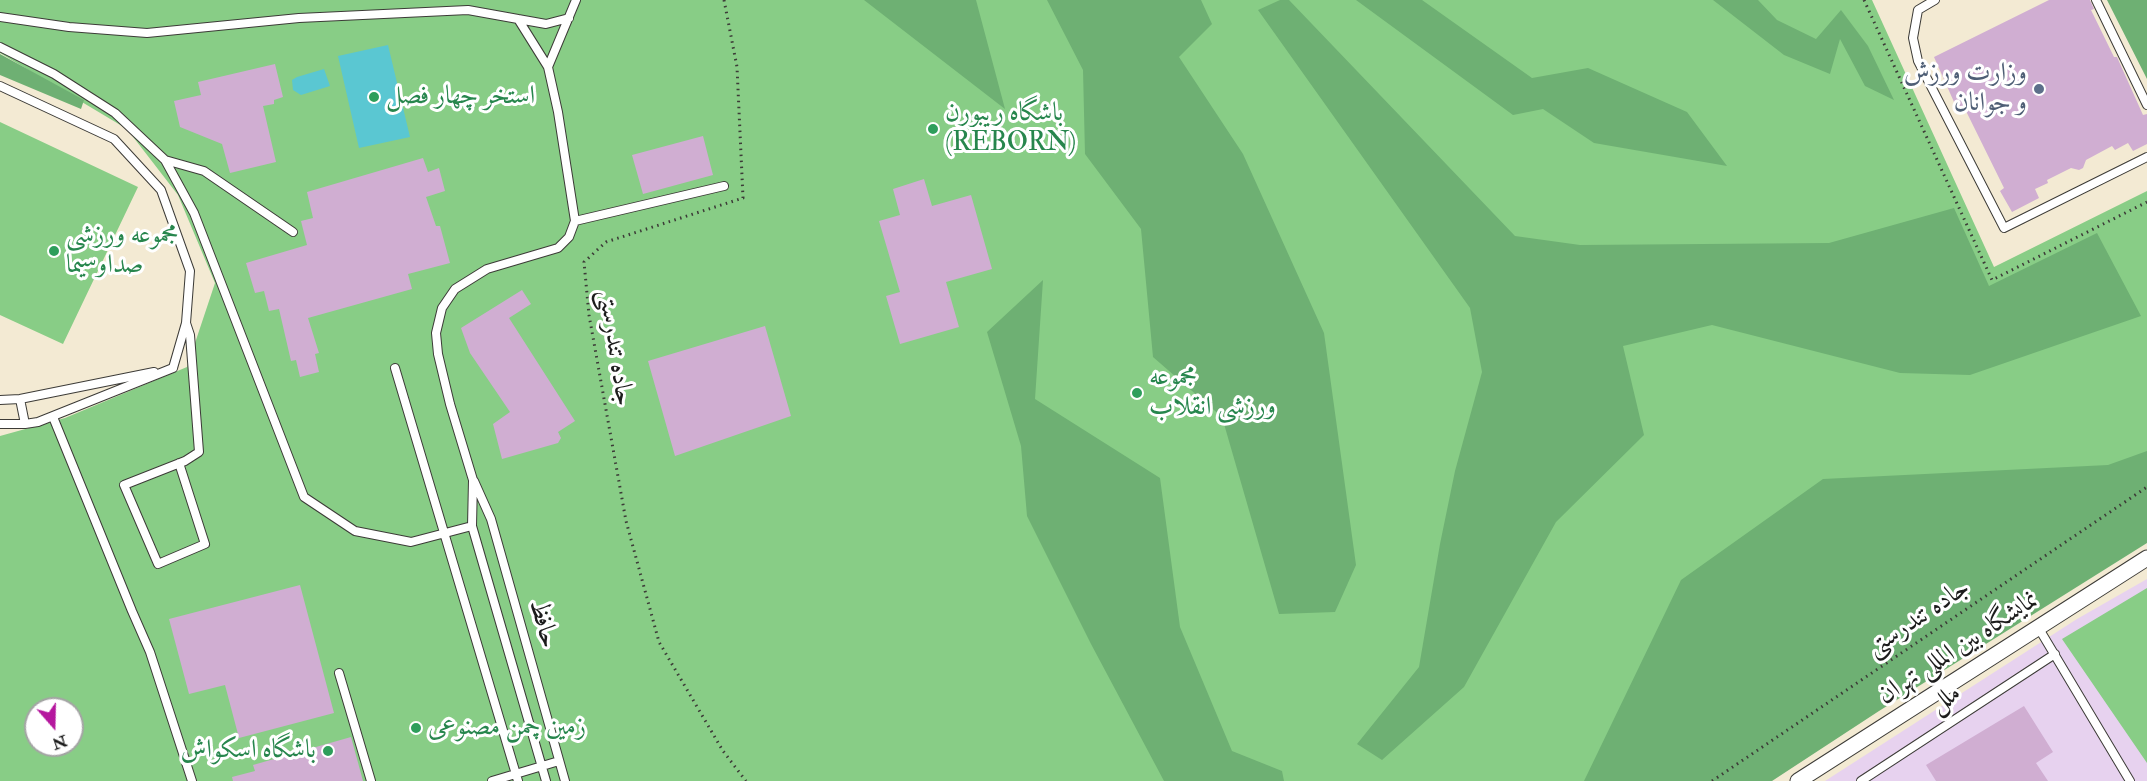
<!DOCTYPE html>
<meta charset="utf-8">
<style>
body{margin:0}
#map{position:relative;width:2147px;height:781px;overflow:hidden;background:#f3ead3;font-family:"IM FELL Double Pica",serif}
canvas{display:block}
.north{position:absolute;left:24px;top:697px;width:60px;height:60px;box-sizing:border-box;background:#fff;border:2px solid #a4a4a4;border-radius:50%;rotate:160deg;font-size:16px;font-weight:700;line-height:24px;text-align:center;color:#1c1c1c}
.north::after{content:'';display:block;margin:auto;width:21px;height:27px;background:#b5179e;clip-path:polygon(50% 0,100% 100%,50% 72%,0 100%)}
</style>
<div id="map">
<canvas width="2147" height="781"></canvas>
<div class="north">N</div>
</div>
<script>
const c = document.querySelector('canvas').getContext('2d');
c.lineJoin = 'round';
function fillPath(path, color) { c.fillStyle = color; c.fill(path, 'evenodd'); }
function stroke(path, color, width, dash) { c.strokeStyle = color; c.lineWidth = width; c.lineCap = dash ? 'butt' : 'round'; c.setLineDash(dash || []); c.stroke(path); }
function drawText(font, color, halo, rows, align = 'center') {
  c.font = font + ' "IM FELL Double Pica",Amiri,serif'; c.lineWidth = 6; c.setLineDash([]); c.textBaseline = 'middle'; c.strokeStyle = halo; c.fillStyle = color; for (const [text, x, y, turn = 0] of rows) {
    c.save(); c.translate(x, y); c.rotate((+turn || 0) * Math.PI / 180); c.textAlign = isNaN(turn) ? turn : align; if (halo) c.strokeText(text, 0, 0); c.fillText(text, 0, 0); c.restore();
  }
}
fillPath(new Path2D(`
 M2147,579V781H1825L2077,619Z`), '#e7d2ef');
fillPath(new Path2D(`
 M0,0H1872L1994,267L2147,191V496L1724,781H0V436L65,418L187,367L215,283L178,195L127,129L0,53ZM36,709H72V745H36Z
 M0,122L138,187L63,344L0,315Z
 M2147,588V763L2062,639Z`), '#88cd86');
fillPath(new Path2D(`
 M864,0H976L1005,109Z
 M1047,0H1201L1212,24L1179,57L1243,154L1324,333L1356,565L1335,612L1279,614L1222,417L1153,357L1141,229L1085,154L1083,70Z
 M1280,0H1289L1515,236L1580,245L1829,243L1954,208L1989,286L2097,233L2141,316L1970,375L1900,373L1712,325L1623,346L1644,435L1556,522L1464,687L1382,760L1357,744L1419,667L1440,544L1455,471L1482,372L1470,308L1258,10Z
 M1356,0H1422L1532,78L1588,68L1687,112L1727,166L1594,143L1543,109L1513,115Z
 M1713,0H1758L1777,20L1816,39L1841,10L1868,46L1894,100L1865,86L1840,39L1830,74L1784,55Z
 M2107,0H2147V79Z
 M0,54L84,100L81,109L0,75Z
 M1043,280L1035,399L1160,478L1180,627L1232,751L1282,771L1284,781H1164L1091,644L1027,516L1021,446L987,332Z
 M2147,451V543L1879,711L1772,781H1584L1681,580L1823,479L2108,465Z`), '#6eb073');
fillPath(new Path2D(`
 M388,45L410,137L359,148L338,56Z
 M324,69L330,86L301,95L293,90L292,80L297,77Z`), '#5ac7d2');
fillPath(new Path2D(`
 M2049,0H2090L2094,9L2091,10L2114,57H2117L2143,115L2147,114V144L2133,151L2128,143L2115,150L2112,146L2086,160L2083,168L2079,170L2071,168L2047,180L2048,183L2035,189L2039,198L2012,212L2000,191L2004,188L1965,109L1958,111L1934,57Z
 M275,64L283,97L274,100V104L263,106L276,162L230,173L222,144L180,127L174,101L201,95L198,82Z
 M703,136L713,175L643,194L632,155Z
 M423,158L428,172L439,168L445,191L426,197L436,226H440L450,263L408,274L412,289L308,318L319,353L315,354L319,372L300,377L296,360L291,361L279,309L269,311L264,291L255,293L246,263L307,245L301,221L313,218L307,192Z
 M924,179L932,206L971,195L992,269L946,282L959,327L900,344L886,296L900,292L879,221L900,215L893,189Z
 M522,290L531,304L509,318L575,421L558,432L561,438L558,443L502,459L493,424L510,412L470,353L461,328Z
 M765,326L791,416L675,456L648,361Z
 M300,585L334,713L239,738L225,685L189,694L169,619Z
 M2024,706L2053,752L2036,763L2048,781H1936L1926,765Z
 M351,737L363,781H233L232,777L255,771L253,765Z`), '#d0aed2');
const lane = new Path2D(`
 M1935,0L1918,10L1913,38L1918,61L2004,228L2147,157
 M2096,0L2147,105
 M0,17L69,27L147,33L299,18L468,10L518,19L548,67L558,112L575,221L569,237L558,248L487,269L455,289L442,308L436,333L438,354L450,404L473,480L472,526L546,781
 M518,19L546,24L569,18
 M0,47L54,74L115,113L165,160L194,213L304,497L355,531L411,542L472,526
 M548,67L576,0
 M0,86L114,139L161,190L190,271L186,323L173,368
 M165,160L204,171L293,232
 M575,221L724,186
 M395,368L518,781
 M20,399L25,424
 M0,400L20,399L154,372
 M53,417L132,611L150,652L192,781
 M0,424H25L38,422L173,368
 M179,463L205,544L158,564L124,485L185,461L199,452L190,335L186,323
 M474,481L491,519L565,781
 M2038,627L2130,781
 M339,673L371,781
 M492,781L559,761
 M1861,781L2055,654`);
const street = new Path2D(`
 M1798,781L2147,558`);
stroke(lane, '#3c3b37', 10);
stroke(street, '#3c3b37', 17);
stroke(new Path2D(`
 M724,0L737,67L743,198L606,242L584,262L589,315L626,521L659,642L723,751L746,781
 M1864,0L1992,280L2147,202
 M1712,781L2147,487`), '#3c3b37', 3, [1.5, 4.5]);
stroke(lane, '#fff', 8);
stroke(street, '#fff', 15);
for (const [x, y, r, color] of [
 [2039,89,6,"#5c6f8a"],
 [374,97,6,"#2e9e5b"],
 [933,129,6,"#2e9e5b"],
 [54,251,6,"#2e9e5b"],
 [1137,393,6,"#2e9e5b"],
 [416,728,6,"#2e9e5b"],
 [328,751,6,"#2e9e5b"]
]) { const dot = new Path2D(); dot.arc(x, y, r, 0, 2 * Math.PI); c.fillStyle = color; c.fill(dot); stroke(dot, '#fff', 2); }
drawText('26px', '#4e5e75', '#fff', [
 ["وزارت ورزش",2027,74],
 ["و جوانان",2027,104]
], 'right');
drawText('26px', '#27864d', '#fff', [
 ["استخر چهار فصل",386,97],
 ["باشگاه ریبورن",945,114],
 ["(REBORN)",945,144],
 ["مجموعه ورزشی",66,236],
 ["صداوسیما",66,266],
 ["مجموعه",1149,378],
 ["ورزشی انقلاب",1149,408],
 ["زمین چمن مصنوعی",428,728],
 ["باشگاه اسکواش",316,751,"right"]
], 'left');
drawText('26px', '#1c1c1c', '#fff', [
 ["جاده تندرستی",614,348,81],
 ["جاده تندرستی",1919,619,-34],
 ["حافظ",542,624,74],
 ["نمایشگاه بین المللی تهران",1959,649,-33],
 ["ملل",1946,700,-33]
]);
</script>
